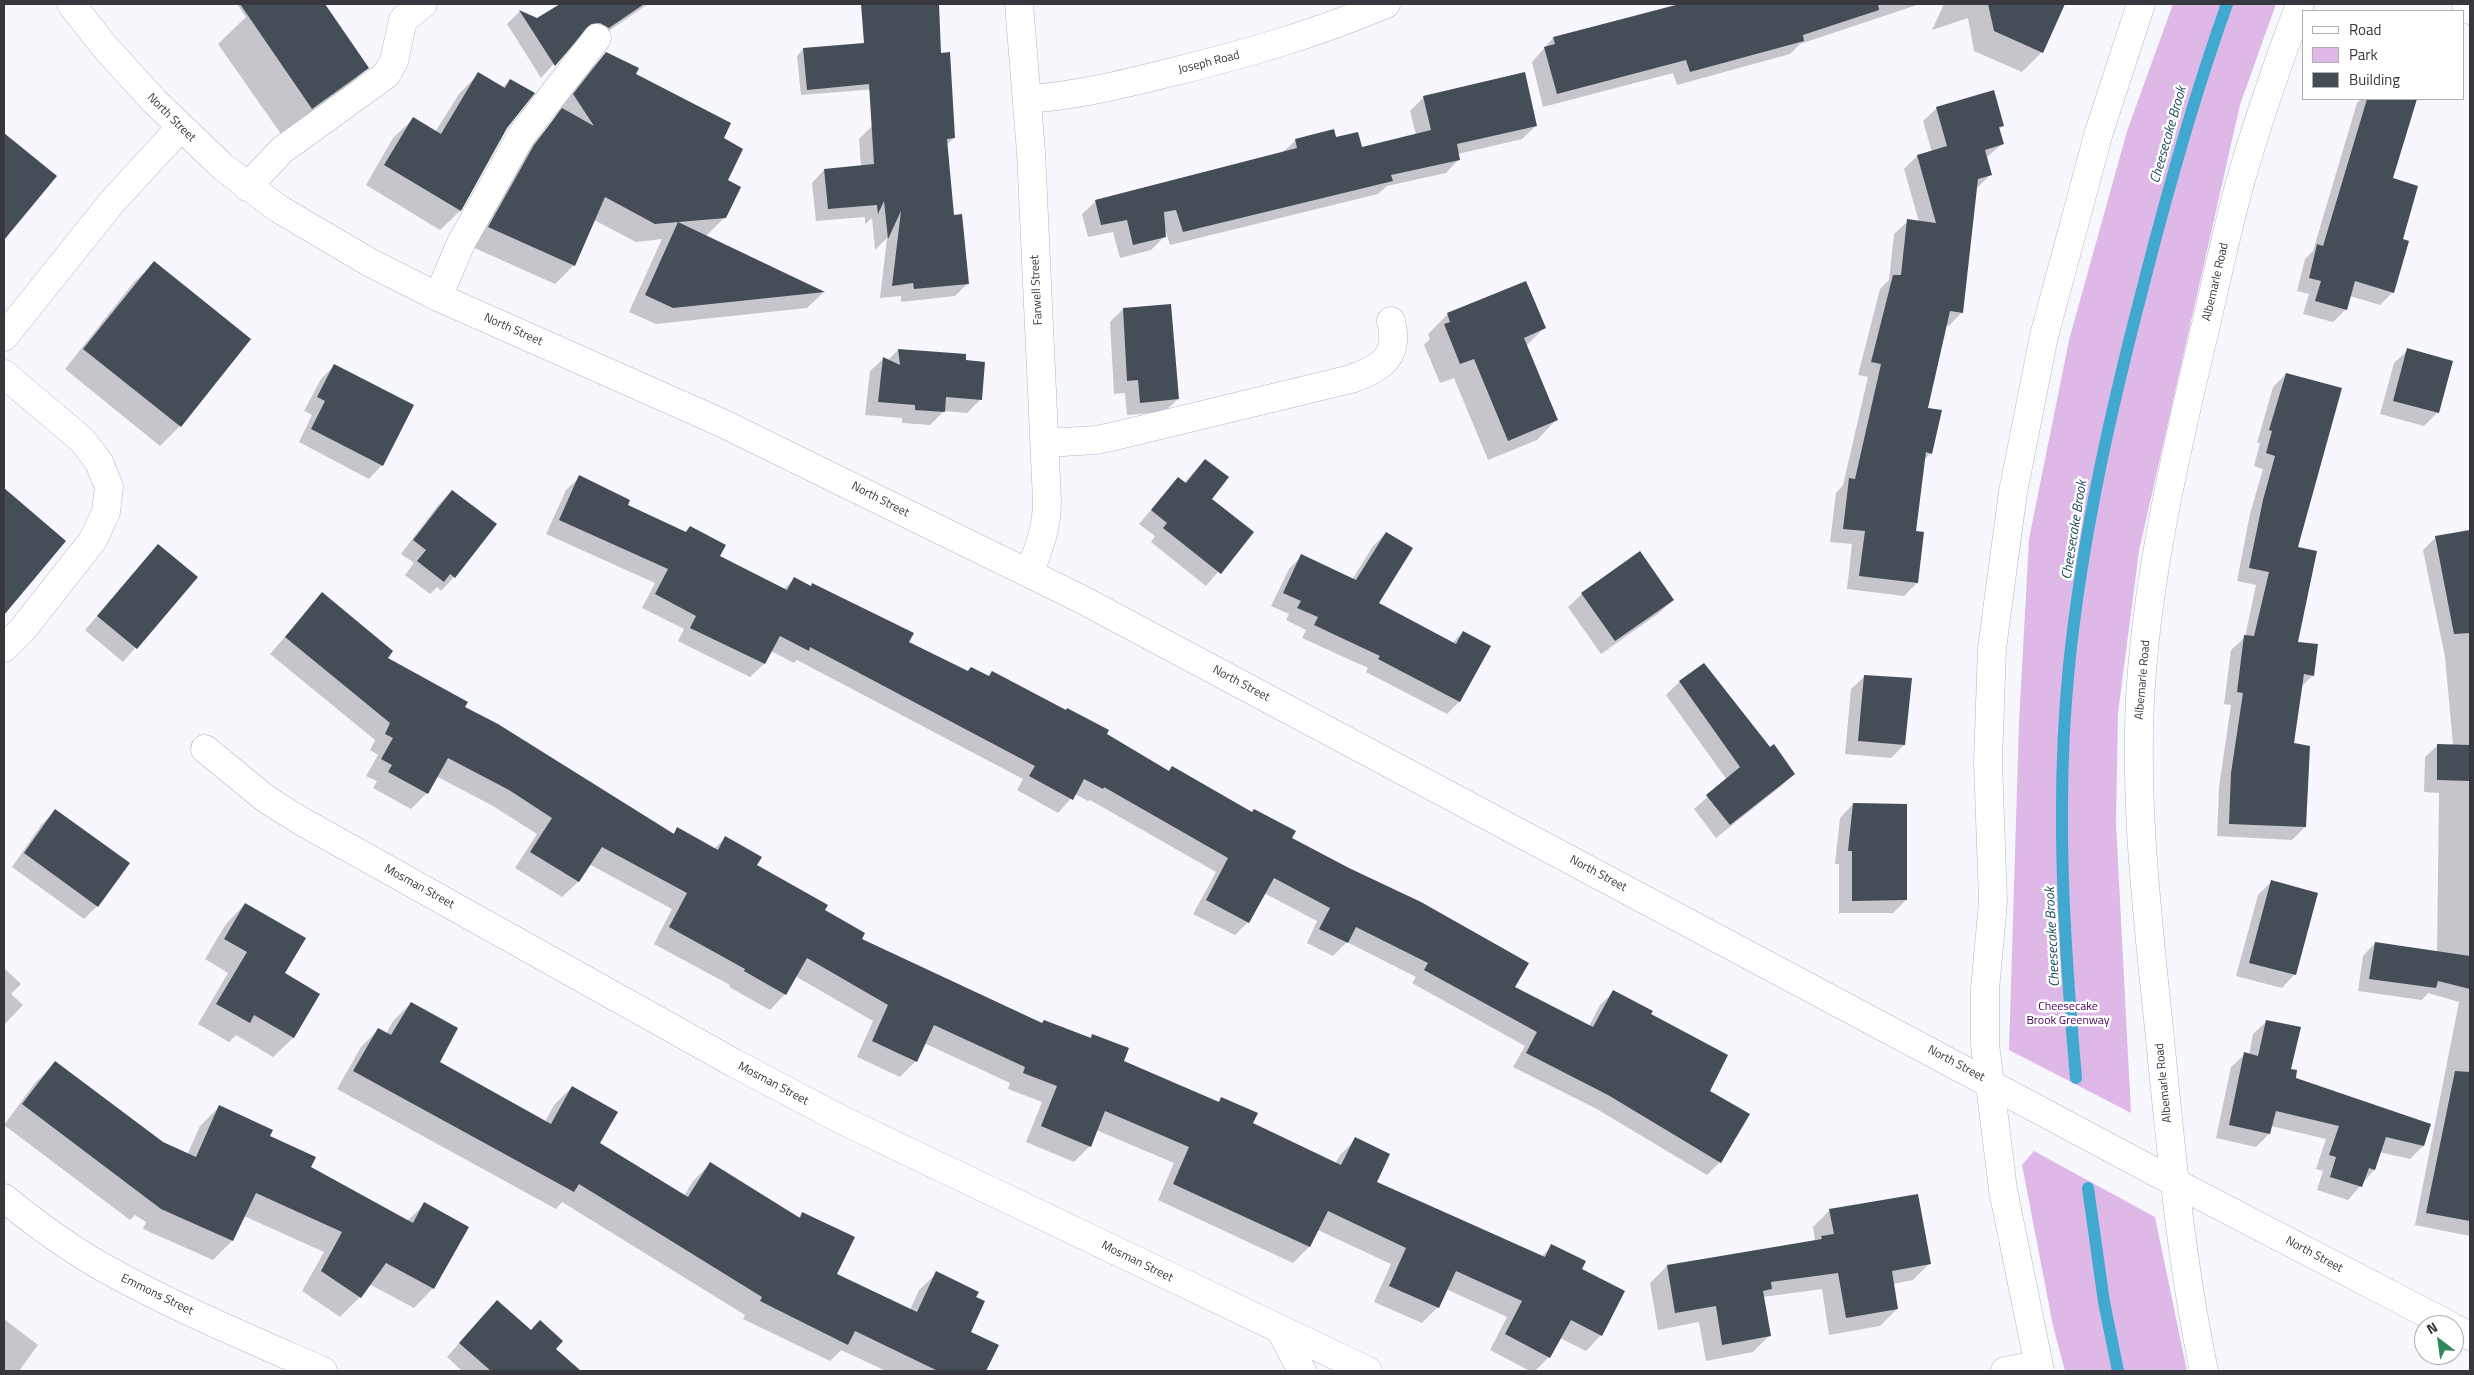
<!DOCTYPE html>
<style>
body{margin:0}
#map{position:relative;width:2474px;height:1375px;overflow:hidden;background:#f7f8fe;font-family:"Titillium Web",sans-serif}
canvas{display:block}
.frame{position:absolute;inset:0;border:5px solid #36383d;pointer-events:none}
.legend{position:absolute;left:2302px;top:10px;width:162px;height:90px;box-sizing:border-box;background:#fff;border:1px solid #afafb1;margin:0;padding:6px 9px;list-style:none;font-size:15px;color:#36383d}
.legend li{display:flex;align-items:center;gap:10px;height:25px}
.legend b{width:25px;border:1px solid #afafb1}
.north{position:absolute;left:2414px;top:1315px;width:50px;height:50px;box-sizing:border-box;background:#fff;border:1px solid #afafb1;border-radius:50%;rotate:330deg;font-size:14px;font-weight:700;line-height:20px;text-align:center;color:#36383d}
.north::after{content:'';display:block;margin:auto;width:18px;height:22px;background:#31885b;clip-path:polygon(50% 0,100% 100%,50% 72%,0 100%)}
</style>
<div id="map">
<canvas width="2474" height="1375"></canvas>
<div class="frame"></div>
<ul class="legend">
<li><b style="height:6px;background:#fff"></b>Road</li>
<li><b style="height:14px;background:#deb9e7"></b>Park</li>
<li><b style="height:14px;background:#454d56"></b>Building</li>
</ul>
<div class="north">N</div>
</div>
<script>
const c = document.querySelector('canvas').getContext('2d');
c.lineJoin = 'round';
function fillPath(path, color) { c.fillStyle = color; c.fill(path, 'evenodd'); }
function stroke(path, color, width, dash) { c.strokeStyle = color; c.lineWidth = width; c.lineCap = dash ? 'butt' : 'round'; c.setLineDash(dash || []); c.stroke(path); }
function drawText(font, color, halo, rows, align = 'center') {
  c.font = font + ' "Titillium Web",sans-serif'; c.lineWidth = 5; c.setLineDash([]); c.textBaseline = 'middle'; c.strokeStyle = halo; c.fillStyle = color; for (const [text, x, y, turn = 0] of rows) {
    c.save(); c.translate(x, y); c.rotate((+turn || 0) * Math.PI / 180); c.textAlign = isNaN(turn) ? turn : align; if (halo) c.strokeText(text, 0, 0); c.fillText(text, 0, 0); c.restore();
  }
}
fillPath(new Path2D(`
 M2173,4H2276L2240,105L2139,551L2118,713L2116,823L2131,1113L2009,1050L2019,722L2029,539L2069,340L2127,131Z
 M2034,1151L2155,1217L2187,1371H2065L2053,1326L2022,1165Z`), '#deb9e7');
fillPath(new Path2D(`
 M237,4H323L367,68L338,97L283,137L218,44L246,17Z
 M561,4H648L594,41L586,35L579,36L541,78L507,24L520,11L537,20Z
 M877,4H937L940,54L954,138L946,145L953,216L968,283L955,296L901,302V296L880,298L887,238L875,250L872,218L865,224V217L816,221L812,183L824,170L861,167L859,139L872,126L876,89L801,95L797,56L803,49L880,75Z
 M1678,4H1920L1800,44L1790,54L1677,85L1673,73L1543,107L1532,62L1553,38Z
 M1944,4H2064L2042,52L2022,72L1974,51L1968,18L1932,30Z
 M606,53L722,139L726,181L725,217L705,237L823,293L807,308L656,324L629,312L662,239L636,242L594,220L574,265L555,284L470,246L516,165L557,116L555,114L588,72Z
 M478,74L502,88L510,80L506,128L460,211L440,230L366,185L393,138L413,119L435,132L459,94Z
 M1424,97L1536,126L1522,139L1458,154L1459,159L1446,173L1387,186L1378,194L1170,245L1165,229V236L1151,250L1120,258L1113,232L1088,237L1082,214L1096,201L1282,153L1296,140L1336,139L1361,149L1416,135L1410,111Z
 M2361,99H2401L2415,103L2392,179L2402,240L2393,292L2380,305L2350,296L2346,309L2333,322L2303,314L2309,294L2297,291L2305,259L2313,251L2357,103Z
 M1937,108L2003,126L1998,130L2002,144L1986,158L1990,175L1976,189L1962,312L1949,326L1946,325L1926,408L1931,453L1924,460L1915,532L1917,583L1904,596L1847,589L1852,544L1830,542L1836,493L1843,485L1868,377L1858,375L1880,289L1889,280L1894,234L1908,221L1919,222L1904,169L1917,156L1932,152L1923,121Z
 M4,134L55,176L4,238Z
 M154,263L180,426L160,446L65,369L134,282Z
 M1123,309L1178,399L1164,412L1127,415L1125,393L1114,394L1110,322Z
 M1448,314L1544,328L1526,346L1556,420L1537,440L1488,460L1454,378L1440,383L1424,345L1430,339L1428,334Z
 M898,350L964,361L981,399L967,413L944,411L930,425L902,423V418L865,415L870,371L884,358L888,360Z
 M2408,350L2452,362L2437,413L2424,426L2380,414L2394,363Z
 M334,366L382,465L369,479L299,442L312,415L304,411L321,379Z
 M2286,374L2297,548V643L2313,675L2300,688L2293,744L2305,827L2292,840L2217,836L2219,787L2231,705L2224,704L2231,650L2245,637L2256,585L2237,581L2250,514L2263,469L2254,466L2260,443H2257L2273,387Z
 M1205,460L1210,499L1252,532L1206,586L1151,542L1155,536L1139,524L1178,478L1184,483Z
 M580,477L626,506L685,532L690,527L718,557L784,589L794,579L908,642L967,672L971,668L1105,735L1168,771L1172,768L1291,838L1514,987L1589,1026L1600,1005L1613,992L1650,1015L1708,1092L1720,1162L1707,1175L1595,1108L1513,1067L1525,1046L1412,983L1416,977L1347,942L1333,956L1307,943L1317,921L1264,893L1248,922L1235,935L1193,914L1216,872L1090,800L1088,801L1075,794L1058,813L1017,790L1023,779L797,660L794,663L771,651L764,664L750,677L678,641L684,629L642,608L655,583L546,534L566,490Z
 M4,490L64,541L4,613Z
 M452,491L454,577L441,591L437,587L430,594L405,575L414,563L401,554L439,504Z
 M2470,531V1236L2415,1225L2459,1002L2428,993L2422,1000L2358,991L2363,956L2375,943L2437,952L2439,793L2424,792L2425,757L2438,745H2453L2445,657L2423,550L2436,537Z
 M1386,533L1378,604L1452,643L1463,632L1459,702L1447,714L1366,672L1368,668L1302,638L1306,630L1286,620L1289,614L1271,606L1289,569L1302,556L1352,580L1373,546Z
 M158,546L196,577L123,662L85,630Z
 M322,594L386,658L672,835L677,829L714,849L725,838L755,866L824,910L860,940L1041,1024L1044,1021L1089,1039L1093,1035L1122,1062L1218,1102L1222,1098L1252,1124L1335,1164L1340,1155L1356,1139L1375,1183L1541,1257L1552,1246L1580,1269L1601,1335L1586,1351L1560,1338L1549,1357L1535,1371H1530L1490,1350L1507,1317L1446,1289L1438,1307L1422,1323L1374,1302L1391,1264L1318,1230L1309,1247L1293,1263L1158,1200L1174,1163L1096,1130L1090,1146L1074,1162L1026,1142L1042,1102L1008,1089L1010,1083L924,1043L916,1061L900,1077L857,1057L873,1021L795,976L785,994L770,1010L729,987L730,985L654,944L672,909L589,864L578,882L562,897L515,868L537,834L493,806L436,776L427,793L411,809L373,788L377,781L366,776L378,755L370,750L375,740L270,654Z
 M1582,594L1673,600L1659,613L1601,654L1568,607Z
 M1704,665L1769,749L1794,774L1780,787L1716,838L1694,809L1727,780L1666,695L1679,682Z
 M1865,676L1904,745L1891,758L1845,754L1851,689Z
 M1853,804L1906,900L1893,913H1839V864H1835L1840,818Z
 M55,811L97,906L84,919L12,867L42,824Z
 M2271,882L2295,974L2282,988L2236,976L2258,895Z
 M245,904L284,974L319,994L293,1038L273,1057L236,1035L229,1042L198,1024L228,973L205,959L226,924Z
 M4,968L21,984L11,994L23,1005L4,1025Z
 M411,1003L438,1062L545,1122L554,1105L572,1087L599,1143L684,1196L693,1181L710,1164L798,1218L803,1213L835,1274L910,1310L919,1290L937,1273L975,1298L969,1332L997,1346L985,1371H886L841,1350L830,1361L743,1319L745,1315L562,1202L556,1209L337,1089L361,1047L378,1030L386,1034L393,1021Z
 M2267,1021L2294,1079L2423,1146L2410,1159L2379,1152L2374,1170L2348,1200L2317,1190L2323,1171L2316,1169L2326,1139L2271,1126L2269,1134L2256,1147L2216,1138L2231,1067L2245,1054L2249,1055L2253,1034Z
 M55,1063L162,1143L187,1155L200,1126L219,1107L269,1136L310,1167L407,1221L425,1204L433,1288L414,1308L369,1284L360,1297L340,1317L302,1291L324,1252L244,1216L232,1241L213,1260L143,1229L146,1222L135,1215L130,1220L4,1125L35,1083Z
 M1830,1210L1930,1263L1913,1280L1893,1284L1897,1309L1880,1326L1829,1335L1822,1289L1763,1297L1770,1335L1753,1352L1706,1361L1699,1322L1658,1330L1650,1283L1667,1266L1815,1241L1813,1227Z
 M484,1315L530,1331L576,1368L572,1371H462L447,1357Z
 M4,1319L38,1345L19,1371H4Z`), '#0003');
stroke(new Path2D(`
 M2076,1078C2064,942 2055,803 2069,666C2082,537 2111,409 2144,283C2168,189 2194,96 2227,4
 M2088,1188L2104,1302L2118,1371`), '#41a9d0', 12);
fillPath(new Path2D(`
 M240,4H325L369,68L312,109Z
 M560,4H644L609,28L600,23L591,24L555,66L519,10L537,18Z
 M861,4H939L941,53L950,52L955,138L947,139L954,215L962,214L969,284L914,289L913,283L892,286L901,211L888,239L884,201L878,214L877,205L828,209L824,169L874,164L869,84L807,90L803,48L864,43Z
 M1680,4H1878L1879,10L1803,35L1804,41L1690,72L1686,60L1557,94L1544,47L1555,44L1553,37Z
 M1988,4H2065L2043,53L1994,31Z
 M606,52L639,68L636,74L731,123L724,138L743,149L728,180L741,187L726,218L655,224L605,197L575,266L488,227L534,145L562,108L594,126L573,94Z
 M478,72L505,88L510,79L535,93L507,128L461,211L384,165L413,117L441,134Z
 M1525,72L1537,126L1457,144L1460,160L1391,175L1393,181L1183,232L1176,210L1164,212L1166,237L1133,245L1127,220L1101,225L1095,200L1297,148L1295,139L1334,129L1336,137L1358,132L1362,147L1431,130L1423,96Z
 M1994,90L2004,126L1999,127L2004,144L1985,150L1992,175L1978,179L1963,313L1950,311L1928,408L1942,410L1932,454L1926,452L1916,531L1924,532L1918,583L1859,576L1865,531L1843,529L1849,478L1855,479L1881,364L1871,362L1893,275H1901L1907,219L1936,223L1917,155L1947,146L1936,107Z
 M2367,99H2417L2393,178L2418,186L2403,239L2409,241L2394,293L2355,281L2347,310L2315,301L2321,281L2309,278L2317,244L2323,246Z
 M4,133L57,176L4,240Z
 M678,222L825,292L673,308L645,295Z
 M154,261L251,339L181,427L83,349Z
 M1526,281L1546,328L1524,338L1558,420L1508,441L1474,359L1460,364L1444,324L1450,322L1447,313Z
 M1171,304L1179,399L1140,403L1138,380L1127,381L1123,308Z
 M2407,348L2453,361L2439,413L2393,401Z
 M898,349L966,354V360L985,362L982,400L946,397L945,412L915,410V405L878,402L883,357L900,365Z
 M334,364L414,405L383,466L311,429L325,401L317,397Z
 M2286,373L2342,388L2298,547L2317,551L2298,642L2318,644L2314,676L2304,674L2294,743L2310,746L2306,827L2229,824L2231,773L2243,693L2237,692L2244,635L2254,636L2269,572L2249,568L2263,500L2275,456L2266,453L2272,431L2269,430Z
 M1205,459L1229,477L1212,499L1254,532L1221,574L1163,528L1167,523L1151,510L1178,477L1186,483Z
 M579,475L630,500L628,505L686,532L690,526L726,545L720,556L787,590L794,577L811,586L812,583L914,633L909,642L968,671L971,667L989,676L992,671L1066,710L1067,708L1109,730L1107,734L1169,771L1172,766L1252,812L1254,809L1296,831L1292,838L1349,868L1421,902L1529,963L1515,987L1593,1027L1613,990L1653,1011L1651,1014L1728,1055L1710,1091L1750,1114L1721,1163L1608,1095L1526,1053L1537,1032L1424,970L1428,963L1356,927L1348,943L1319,929L1330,908L1274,878L1249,923L1206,900L1228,858L1104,787L1103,789L1084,779L1073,800L1029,776L1035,766L810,647L809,651L780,636L765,664L690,628L696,616L655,594L668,569L559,520Z
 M4,488L66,541L4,615Z
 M452,490L497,524L455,578L450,574L444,582L417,561L426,550L413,540Z
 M2470,530V633L2454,634L2435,536Z
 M1386,532L1413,548L1379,603L1456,644L1463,631L1491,646L1460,702L1378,659L1380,656L1314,625L1318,617L1297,608L1301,601L1283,593L1301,554L1356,580Z
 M158,544L198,577L137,649L97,616Z
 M1640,551L1674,600L1615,641L1581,593Z
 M322,592L393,651L388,658L468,702L465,707L498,724L674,834L677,827L718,850L725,836L762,857L757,865L828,905L825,910L865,933L862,939L1042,1023L1044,1020L1091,1038L1092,1034L1129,1048L1124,1061L1219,1102L1221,1097L1258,1113L1253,1123L1341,1165L1355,1137L1390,1154L1377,1182L1545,1257L1551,1244L1586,1261L1582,1269L1625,1291L1602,1336L1571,1320L1550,1358L1505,1334L1522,1301L1456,1271L1439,1308L1389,1286L1406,1248L1328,1211L1310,1247L1173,1184L1189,1147L1105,1111L1091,1147L1041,1126L1057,1086L1023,1073L1025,1067L934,1025L917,1062L872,1041L888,1005L807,958L786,995L744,971L745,969L669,927L687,893L602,847L579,882L530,852L552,818L509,790L448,758L428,794L388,772L392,765L381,759L393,738L385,734L390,723L285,637Z
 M1704,663L1770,747L1774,744L1795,774L1730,825L1706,795L1740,767L1679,681Z
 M1864,675L1912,678L1905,745L1858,741Z
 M2437,744L2470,745V781L2437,780Z
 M1853,803L1907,804V900L1852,901V851H1848Z
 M55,809L130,863L98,907L24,853Z
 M2271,880L2318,893L2296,975L2249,963Z
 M245,903L306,938L285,973L320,994L294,1038L254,1015L250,1023L216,1004L247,952L224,939Z
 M2375,942L2470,956V989L2438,981L2436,988L2369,979Z
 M411,1002L458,1028L440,1062L551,1124L572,1086L618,1112L600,1143L688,1197L710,1162L800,1218L802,1212L855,1237L837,1274L917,1312L936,1271L979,1292L976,1297L985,1301L971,1332L999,1345L986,1371H938L855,1331L848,1345L760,1301L762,1297L579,1184L574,1192L353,1071L378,1028L391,1035Z
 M2266,1020L2301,1027L2291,1069L2297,1070L2296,1078L2431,1124L2424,1146L2386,1137L2375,1170L2369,1168L2362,1187L2330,1177L2336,1157L2329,1155L2339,1126L2276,1111L2270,1134L2229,1125L2244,1052L2258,1056Z
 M55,1061L163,1142L196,1157L219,1105L273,1130L270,1136L316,1157L311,1167L413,1223L424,1202L469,1227L434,1289L386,1263L361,1298L321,1271L342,1232L256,1193L233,1241L161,1209L22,1104Z
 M2455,1071L2470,1072V1221L2426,1213Z
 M1918,1194L1931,1264L1892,1271L1898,1309L1846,1318L1838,1273L1771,1282L1772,1289L1763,1291L1771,1336L1722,1345L1716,1306L1675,1313L1667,1265L1822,1239L1821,1236L1834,1234L1829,1209Z
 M497,1300L531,1330L540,1320L563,1341L556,1349L581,1371H491L459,1343Z`), '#454d56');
const minor = new Path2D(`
 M1019,4L1031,152L1047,501C1047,527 1039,549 1029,573
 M2466,4L2470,10
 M1027,99C1076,96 1124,84 1172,72C1245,54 1316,34 1386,4
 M247,187L282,150L386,75L394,61L403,20L423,4
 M438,297L461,243L521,136L597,38
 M4,337L112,202L180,128
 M4,374L82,440L99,462L109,487L106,512L93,540L23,629L4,648
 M1045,443L1096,440L1111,437L1351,379C1382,368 1400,356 1391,321
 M205,749L266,799L301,821L734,1063L844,1121L1368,1371
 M4,1198C36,1224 70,1249 106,1269C176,1308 250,1339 323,1371
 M1281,1331L1302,1371
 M2005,1371L2038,1365
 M2040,1371L2003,1190L1985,1044V989L1993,902L1988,762L1992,648L2013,492L2044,336L2099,132L2141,4
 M2204,1371C2181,1261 2171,1150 2160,1039C2148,920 2133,802 2141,683C2149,570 2175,456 2201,346C2214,292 2225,237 2240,183C2257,122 2278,63 2300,4`);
const major = new Path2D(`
 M71,4L105,47L154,101L223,167L279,209L369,262L438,297L722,423L1081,599L2174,1182L2449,1325
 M2454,1328L2470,1336`);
stroke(minor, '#b2b6c3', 29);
stroke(major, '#b2b6c3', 29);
stroke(minor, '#fff', 28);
stroke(major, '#fff', 28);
drawText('12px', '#36383d', '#fff', [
 ["Joseph Road",1209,63,-14],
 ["North Street",171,118,45],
 ["Albemarle Road",2216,282,-77],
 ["Farwell Street",1037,290,-93],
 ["North Street",513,330,24],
 ["North Street",880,500,27],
 ["Albemarle Road",2143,680,-85],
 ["North Street",1241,684,28],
 ["North Street",1598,874,28],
 ["Mosman Street",419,887,29],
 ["North Street",1956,1064,28],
 ["Albemarle Road",2164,1083,-96],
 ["Mosman Street",773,1084,28],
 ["North Street",2314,1255,28],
 ["Mosman Street",1137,1262,26],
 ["Emmons Street",157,1295,26]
]);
drawText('12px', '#4a0358', '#fff', [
 ["Cheesecake",2068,1007],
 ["Brook Greenway",2068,1021]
]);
drawText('italic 14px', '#214c5d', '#fff', [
 ["Cheesecake Brook",2169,135,-74],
 ["Cheesecake Brook",2075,530,-81],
 ["Cheesecake Brook",2053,937,-93]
]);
</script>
